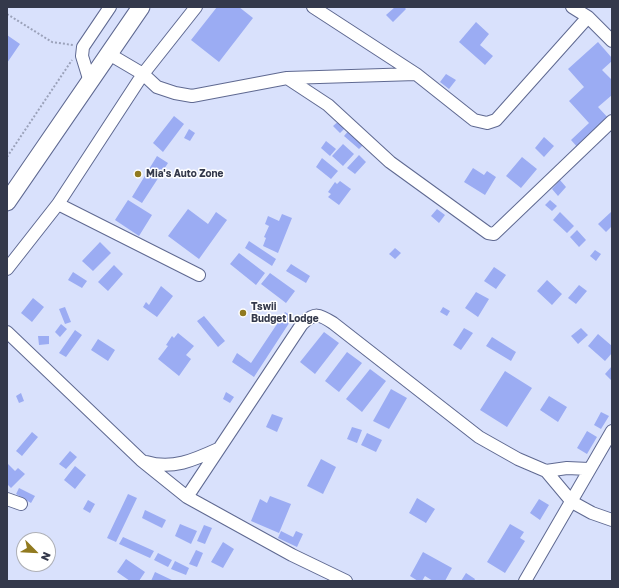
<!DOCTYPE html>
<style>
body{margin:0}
#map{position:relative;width:619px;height:588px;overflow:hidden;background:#d9e1fc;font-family:"Golos Text",sans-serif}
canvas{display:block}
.frame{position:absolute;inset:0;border:8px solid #34394b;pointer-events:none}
.north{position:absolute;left:16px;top:532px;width:40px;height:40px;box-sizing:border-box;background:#fff;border:1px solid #aeb0b7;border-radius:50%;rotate:114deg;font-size:11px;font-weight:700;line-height:16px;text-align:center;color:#34394b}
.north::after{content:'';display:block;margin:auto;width:14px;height:18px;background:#917a20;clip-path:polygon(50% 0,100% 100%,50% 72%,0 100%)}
</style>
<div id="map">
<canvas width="619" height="588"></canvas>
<div class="frame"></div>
<div class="north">N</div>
</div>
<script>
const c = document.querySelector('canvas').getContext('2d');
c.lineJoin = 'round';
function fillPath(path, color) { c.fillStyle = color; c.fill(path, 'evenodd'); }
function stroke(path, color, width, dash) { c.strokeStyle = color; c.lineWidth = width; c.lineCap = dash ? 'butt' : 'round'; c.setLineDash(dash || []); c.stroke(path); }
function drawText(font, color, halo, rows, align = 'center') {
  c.font = font + ' "Golos Text",sans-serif'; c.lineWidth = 3; c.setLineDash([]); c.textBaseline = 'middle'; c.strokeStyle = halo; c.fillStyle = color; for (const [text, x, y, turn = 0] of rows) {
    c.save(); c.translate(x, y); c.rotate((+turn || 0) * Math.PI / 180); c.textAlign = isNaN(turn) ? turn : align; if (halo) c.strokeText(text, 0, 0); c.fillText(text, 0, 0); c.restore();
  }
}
fillPath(new Path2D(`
 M217,7H239L253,18L219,62L191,40Z
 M395,7H404L406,9L393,22L386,15Z
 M476,22L489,34L480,45L493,56L485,65L459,42Z
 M7,35L20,44L7,63Z
 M598,42L612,58V61L602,70L612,80V95L598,107L610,120L579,149L571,140L589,123L569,101L584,87L568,69Z
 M446,74L456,80L449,89L440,82Z
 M174,116L184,124L163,152L153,143Z
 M340,120L346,127L340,133L333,126Z
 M189,129L195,133L190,141L184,138Z
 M350,129L365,143L359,149L344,136Z
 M544,137L554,146L544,157L535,148Z
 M326,141L336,149L330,156L321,148Z
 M343,144L354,154L343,166L332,156Z
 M359,155L366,162L355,174L347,168Z
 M157,156L168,163L142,203L132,197Z
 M522,157L537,169L521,188L506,176Z
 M322,158L338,171L331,179L316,167Z
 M473,168L484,175L487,171L496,177L485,195L464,182Z
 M560,180L566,187L558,196L552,189Z
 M340,181L351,189L339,205L328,197L331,194L328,192L335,182L337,184Z
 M128,200L152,215L139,236L115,220Z
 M550,200L557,206L552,211L545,205Z
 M188,209L208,224L216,212L227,220L199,259L168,236Z
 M437,209L445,215L439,223L431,216Z
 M560,212L574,226L567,233L553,220Z
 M611,212L612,226L606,232L598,224Z
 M282,214L292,218L278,253L263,246L266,238L264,237L269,226L265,224L268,216L279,221Z
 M577,230L586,240L579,247L570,237Z
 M249,241L276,259L272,266L245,248Z
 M100,242L111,253L93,271L82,261Z
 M395,248L401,253L395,259L389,254Z
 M595,250L601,254L596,261L590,256Z
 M239,253L265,273L256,285L230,264Z
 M291,264L310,276L306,283L286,271Z
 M114,265L123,274L108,291L98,282Z
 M494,267L506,275L496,289L484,281Z
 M73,272L87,281L82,288L68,280Z
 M270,273L295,291L286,303L261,284Z
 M547,280L562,294L552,305L537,291Z
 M579,285L587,291L576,304L568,298Z
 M161,286L173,296L157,317L143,307L146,302L149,305Z
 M476,292L489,299L478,317L465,308Z
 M33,298L44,307L32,322L21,313Z
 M65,307L71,322L65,324L59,309Z
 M443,307L450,311L447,316L440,312Z
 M285,312L293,317L254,377L232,362L237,353L251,363Z
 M204,316L225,341L218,347L197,321Z
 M61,324L67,329L60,337L55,332Z
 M464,328L473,333L461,350L453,345Z
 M581,328L588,335L578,344L571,336Z
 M75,330L82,335L66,357L59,353Z
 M324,332L339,343L315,374L300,362Z
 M178,333L194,346L186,355L191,359L179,376L158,359L168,346L166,345L172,336L174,338Z
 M598,334L612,346V353L605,361L588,346Z
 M38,336H49V344L39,345Z
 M492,337L516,352L511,361L486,346Z
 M98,339L115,350L108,361L91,350Z
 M347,352L362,363L339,392L325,381Z
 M612,366V381L605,374Z
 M370,369L386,381L362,412L346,399Z
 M505,371L532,388L507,427L480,410Z
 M391,389L407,398L389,429L373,421Z
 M226,392L234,397L230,403L223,399Z
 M21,393L24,401L19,403L16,396Z
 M549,396L567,407L558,422L540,410Z
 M601,412L609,416L601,429L594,425Z
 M272,414L283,418L277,432L266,427Z
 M352,427L362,430L357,443L347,439Z
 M587,431L597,437L587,454L577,448Z
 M32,432L38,437L22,456L16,451Z
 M367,433L382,440L376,452L361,445Z
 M70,451L77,457L66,469L59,464Z
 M321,459L336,467L323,494L307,486Z
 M7,463L15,471L18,468L25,474L11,488L7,484Z
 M75,466L86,475L75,489L64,480Z
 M19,488L35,496L31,503L16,494Z
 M128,494L137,498L116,542L107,538Z
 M270,496L291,504L279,533L251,521L260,499L267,503Z
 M417,498L435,509L426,523L409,513Z
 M539,499L549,505L540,520L530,513Z
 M88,500L95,504L90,513L83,509Z
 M145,510L166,520L162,528L142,518Z
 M180,524L197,531L191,544L175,536Z
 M510,524L524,532L520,538L525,541L505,573L487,562Z
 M204,525L212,528L205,544L197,541Z
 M281,531L293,537L296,531L303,534L297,547L278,538Z
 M123,537L154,551L150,558L119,544Z
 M223,542L234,549L223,568L211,562Z
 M196,550L203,553L197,567L189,564Z
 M423,552L452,568L445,581H433L425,576L422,581H418L410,576Z
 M158,553L172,560L168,567L154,560Z
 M126,559L145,572L139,581H130L117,572Z
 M175,561L189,568L186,575L171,569Z
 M155,572L174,581H151Z
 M466,573L475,579L474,581H461Z`), '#9bacf3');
const street = new Path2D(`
 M313,7L416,74L474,120L487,123L496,120L588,17
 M572,7L588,17L612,41
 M109,54L143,74L157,87L175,93L192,96L287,78L416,74
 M287,78L328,105L390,162L488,233L494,234L612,121
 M90,82L82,56L83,47L110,7
 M58,204L199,275
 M7,269L58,204L143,74L196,7
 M7,332L141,460L187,497L292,555L346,581
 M146,462C172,470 194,460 218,449
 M546,471L567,468L589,469
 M187,497L302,324C315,312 319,314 333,323L479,437L518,459L546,471L572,502L592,513L612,520
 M7,499L21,504
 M525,581L612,431`);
const secondary = new Path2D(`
 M7,202L141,7`);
stroke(street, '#5f6991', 14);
stroke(secondary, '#5f6991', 19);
stroke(new Path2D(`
 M7,14L52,42L73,45
 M7,157L72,60`), '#9ba2ba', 2, [2, 2]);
stroke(street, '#fff', 12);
stroke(secondary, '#fff', 17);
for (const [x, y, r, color] of [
 [138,174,4,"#917a20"],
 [243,313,4,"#917a20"]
]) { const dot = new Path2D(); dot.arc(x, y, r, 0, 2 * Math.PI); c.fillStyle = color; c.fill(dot); stroke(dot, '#fff', 1.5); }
drawText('bold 10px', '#34394b', '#fff', [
 ["Mia's Auto Zone",146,174],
 ["Tswii",251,307],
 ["Budget Lodge",251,319]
], 'left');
</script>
